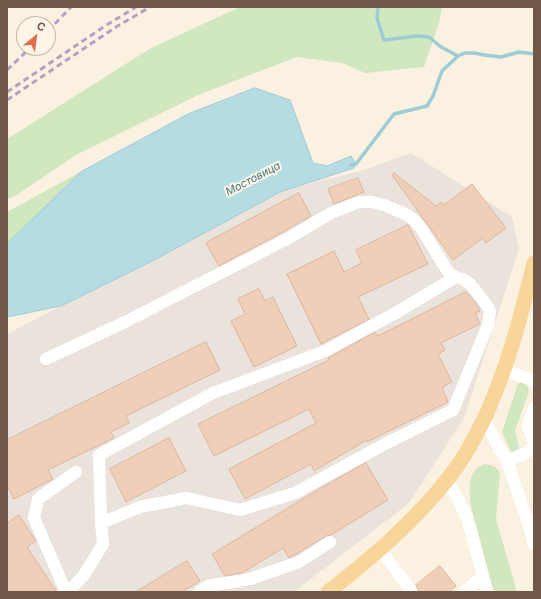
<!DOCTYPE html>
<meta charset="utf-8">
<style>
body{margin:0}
#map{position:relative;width:541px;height:599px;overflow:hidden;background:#fbf1e0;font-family:Inter,sans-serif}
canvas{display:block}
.frame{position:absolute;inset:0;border:8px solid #715749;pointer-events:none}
.north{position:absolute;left:16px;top:16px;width:40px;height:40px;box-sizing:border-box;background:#fef5e6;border:1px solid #c6b6a7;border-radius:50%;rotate:29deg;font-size:11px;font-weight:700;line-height:16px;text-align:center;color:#715749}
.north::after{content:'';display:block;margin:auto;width:14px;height:18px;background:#e16c49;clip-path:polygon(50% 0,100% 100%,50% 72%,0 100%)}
</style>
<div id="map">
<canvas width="541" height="599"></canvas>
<div class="frame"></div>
<div class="north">С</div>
</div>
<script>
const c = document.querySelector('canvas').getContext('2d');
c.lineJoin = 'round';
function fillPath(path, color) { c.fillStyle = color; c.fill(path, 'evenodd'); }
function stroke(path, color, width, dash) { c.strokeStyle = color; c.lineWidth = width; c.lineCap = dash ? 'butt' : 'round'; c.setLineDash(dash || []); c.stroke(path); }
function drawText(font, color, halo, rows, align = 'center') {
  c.font = font + ' Inter,sans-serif'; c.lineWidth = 4; c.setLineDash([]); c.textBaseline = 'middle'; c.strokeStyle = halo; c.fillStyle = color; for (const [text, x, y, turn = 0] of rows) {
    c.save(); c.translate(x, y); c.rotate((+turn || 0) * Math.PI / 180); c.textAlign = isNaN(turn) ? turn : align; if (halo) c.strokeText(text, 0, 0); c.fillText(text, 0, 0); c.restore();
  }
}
fillPath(new Path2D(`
 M411,153L512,217L519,249L464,418L409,503L294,592H7V334L280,192L315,182L358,172Z`), '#eae3dc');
fillPath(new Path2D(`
 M240,7H442L439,23L424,67L365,73L342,63L297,57L198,95L76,155L15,196L7,199V139L151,48Z
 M82,171L14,237L7,244V212Z
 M521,382L527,385L529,392L515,430L519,448L517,452L514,454L511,452L502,432L518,384Z
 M485,464C493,465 498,467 500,474L496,519L517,592H494C489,574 484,556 480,539C475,520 466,498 471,478C473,471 478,466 485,464Z`), '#d0e7c0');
const water = new Path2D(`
 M255,88L290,100L313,163L327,166L351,156L356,164L354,168L280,192L158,258L61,306L7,317V244L82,171L188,114Z`);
fillPath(water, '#b6dce3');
stroke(water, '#9dccd5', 1);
stroke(new Path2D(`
 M378,7L377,18L384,40L417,36L429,37L441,47L458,56
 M351,165L356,164L394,114L427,106L433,96L442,71L458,56L465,53H474L484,55L501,57L519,52L534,54`), '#9dccd5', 3.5);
const building = new Path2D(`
 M394,173L436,206L442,202L444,205L472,184L506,228L486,243L483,238L453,260L392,175Z
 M358,178L364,192L334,204L328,189Z
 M299,193L311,216L283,232L219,266L206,243Z
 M408,225L428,264L358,297L369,319L321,344L287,274L334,251L344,272L362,263L356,250Z
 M259,289L265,301L273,297L297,346L254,367L231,321L245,314L238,299Z
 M466,292L476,303L480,311L475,313L480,324L441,343L445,350L438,354L452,382L442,387L448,402L367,442V440L314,471L311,464L245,499L229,469L316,423L309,409L214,456L198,424L329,360L328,358L375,332L377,336Z
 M206,342L220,370L126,416L129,423L111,432L114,438L48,470L53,479L14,499L7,486V440Z
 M169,438L186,471L126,502L110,469Z
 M366,463L388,500L331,535L326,536L295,555L289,558L283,548L242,573L225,576L212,554L321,488Z
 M19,515L36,541L27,547L57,592H9L7,589V524Z
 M187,561L200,581L182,592H136Z
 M440,566L456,586L449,592H419L416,585Z`);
fillPath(building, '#efcfb9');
stroke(building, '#e1b69a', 1);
stroke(new Path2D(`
 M46,359L125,322L287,239L331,213L359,202H372L384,205L407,215L414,220L421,228L445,267L450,274L456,277
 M505,370L534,381
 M534,408L528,425L534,443
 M484,420L507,461L529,526L534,545
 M507,461L534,449
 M447,480L459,501L468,521L487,592
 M380,549L412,592
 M66,592L34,518L38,499L76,472
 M68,592L84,575L103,544L101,523L99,455L213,393L325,351L392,315L456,277L463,279L470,284L486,304L490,311L488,325L453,410L385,444L295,493L240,510L186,498L140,507L101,523
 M199,592L208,586L250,579L299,562L330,542
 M464,592L483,576`), '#fff', 12);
stroke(new Path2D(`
 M328,592C370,559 413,523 447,480C461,463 473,442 483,421C488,413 491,403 495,393C512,352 523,307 534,263`), '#f8d69b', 15);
stroke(new Path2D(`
 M48,31L71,7
 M7,70L30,48
 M7,92L105,26L136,7
 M7,100L116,27L150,7`), '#b3a1c3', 3, [6, 4]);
drawText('italic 11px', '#447984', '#fef5e6', [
 ["Мостовица",253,179,-28]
]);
</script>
